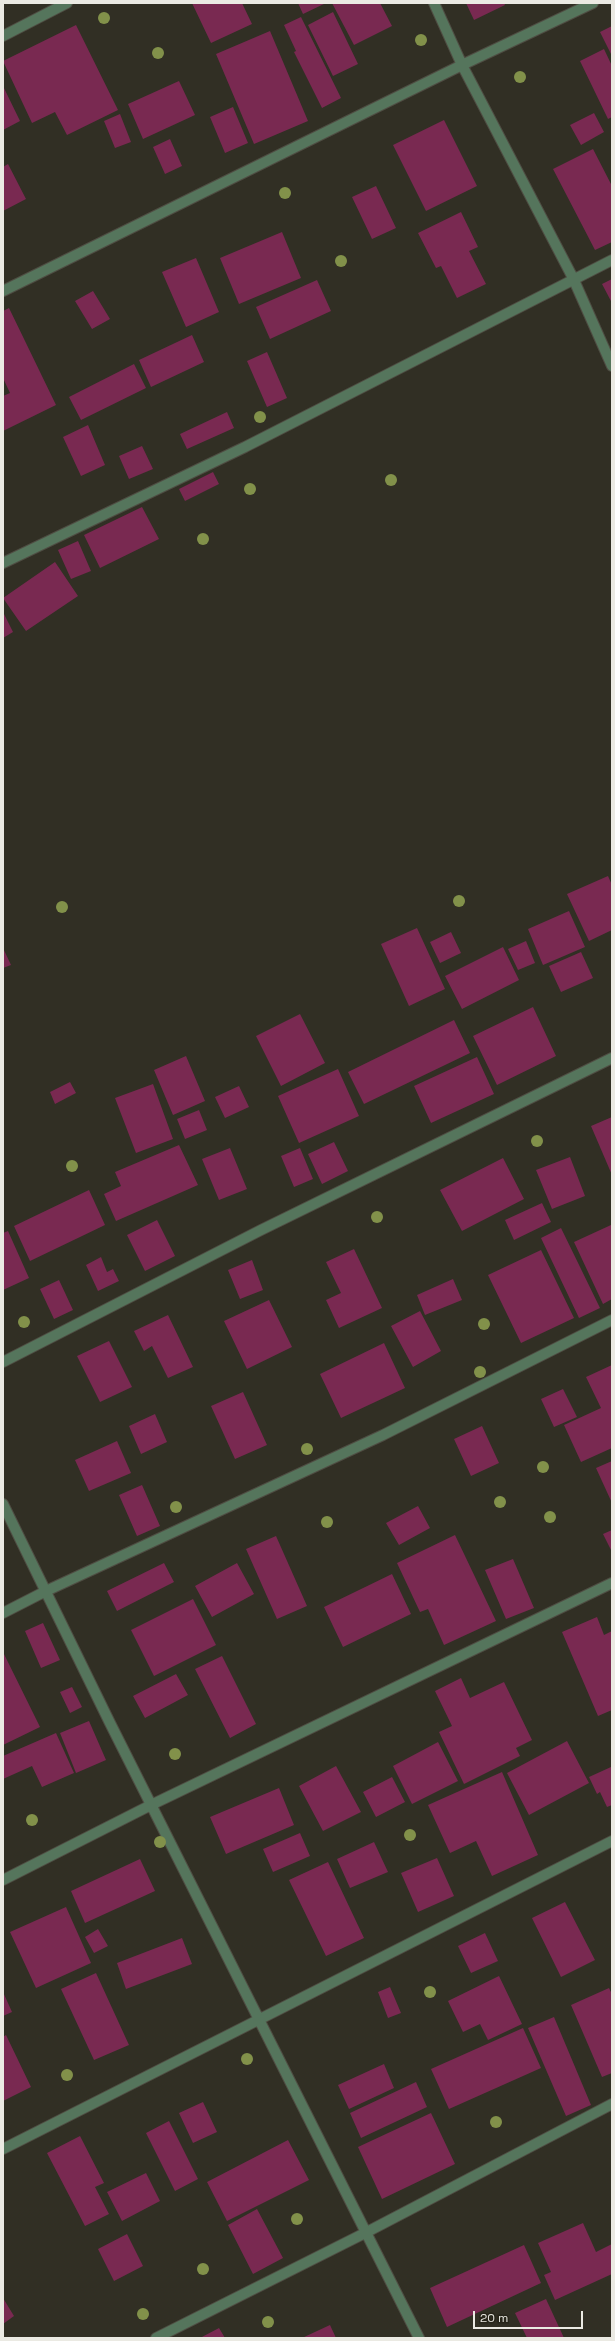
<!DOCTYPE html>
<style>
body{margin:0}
#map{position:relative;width:615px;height:2341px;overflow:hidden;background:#312f24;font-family:"Space Grotesk",sans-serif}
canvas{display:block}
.frame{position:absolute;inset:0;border:4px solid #ebeae3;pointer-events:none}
.scale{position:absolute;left:473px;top:2311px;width:110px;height:18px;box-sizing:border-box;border:2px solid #ebeae3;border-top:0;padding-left:5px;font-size:12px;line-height:14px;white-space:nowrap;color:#ebeae3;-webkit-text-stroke:3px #27251a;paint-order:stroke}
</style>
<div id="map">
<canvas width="615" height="2341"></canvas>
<div class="frame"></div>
<div class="scale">20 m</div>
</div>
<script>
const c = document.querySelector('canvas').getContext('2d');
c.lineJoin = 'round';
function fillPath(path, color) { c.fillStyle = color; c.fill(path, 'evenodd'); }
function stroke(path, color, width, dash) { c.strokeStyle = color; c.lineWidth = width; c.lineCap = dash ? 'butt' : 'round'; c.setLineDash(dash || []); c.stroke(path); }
fillPath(new Path2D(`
 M192,3H242L252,24L211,43Z
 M298,3H326L303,14Z
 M332,3H380L392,26L354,45Z
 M466,3H504L505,5L474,20Z
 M333,12L358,64L333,76L308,25Z
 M301,17L341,98L322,108L294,52L296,51L284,25Z
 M76,25L118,110L67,135L55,112L32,123L3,61Z
 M612,26V56L600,32Z
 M270,31L308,121L254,144L216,54Z
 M604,49L612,66V117L608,119L580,61Z
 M179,81L195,115L143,139L128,104Z
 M3,86L20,121L3,130Z
 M233,107L248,143L225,153L210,117Z
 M594,113L604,132L581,145L570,125Z
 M120,114L131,142L115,148L104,121Z
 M444,120L477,186L426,211L393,145Z
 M170,139L182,166L165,174L153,147Z
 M593,149L612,186V242L595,250L553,169Z
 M8,164L26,199L3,211V167Z
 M376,186L396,228L372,239L352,197Z
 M461,212L478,247L469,251L486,284L457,298L441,266L436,268L418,233Z
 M282,232L301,278L239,304L220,258Z
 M196,258L219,312L186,327L162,272Z
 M612,279V303L602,284Z
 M317,280L331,311L270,339L256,307Z
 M93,291L110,319L92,329L75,301Z
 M9,308L56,405L3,431V396L10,393L3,378V311Z
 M192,335L204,362L151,387L139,360Z
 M267,352L287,398L267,407L247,361Z
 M134,364L146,388L81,420L69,397Z
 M227,412L234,428L187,449L180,434Z
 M88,425L105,465L81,476L63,437Z
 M142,446L153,469L129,479L119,456Z
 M213,472L219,484L185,501L179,489Z
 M142,507L159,539L100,568L84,535Z
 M78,541L91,571L71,579L58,550Z
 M55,562L78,596L26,631L3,598Z
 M3,612L13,632L3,638Z
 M608,876L612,885V930L589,941L567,894Z
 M569,911L585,947L543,965L528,929Z
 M417,928L445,989L409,1006L381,944Z
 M451,932L461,953L440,963L430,942Z
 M526,941L535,963L518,970L508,949Z
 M503,947L519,980L462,1009L445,976Z
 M3,948L11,965L3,968Z
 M581,952L593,978L561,992L549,966Z
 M533,1007L556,1056L497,1085L473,1036Z
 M300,1014L325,1063L281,1086L256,1036Z
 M454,1020L470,1053L364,1104L348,1072Z
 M186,1056L205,1101L173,1115L154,1070Z
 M477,1057L494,1094L431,1123L414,1086Z
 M338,1069L359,1116L299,1143L278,1096Z
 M70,1082L76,1093L55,1104L50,1092Z
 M153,1084L173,1139L136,1153L115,1098Z
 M239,1086L249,1107L225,1118L215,1097Z
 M199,1110L207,1130L185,1139L177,1119Z
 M612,1117V1175L591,1126Z
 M334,1142L348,1171L322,1184L308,1154Z
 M179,1145L198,1185L116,1221L104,1194L121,1186L115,1172Z
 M230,1148L247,1189L219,1200L202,1159Z
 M300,1148L313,1179L294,1187L281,1156Z
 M570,1157L585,1196L552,1209L536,1170Z
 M503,1158L524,1199L462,1231L440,1190Z
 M89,1190L105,1225L30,1261L14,1226Z
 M542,1203L551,1222L514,1240L505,1220Z
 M157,1220L175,1256L145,1271L127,1235Z
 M611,1225L612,1299L603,1304L574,1242Z
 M561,1228L600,1308L579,1318L541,1238Z
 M8,1231L29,1278L3,1290V1233Z
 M354,1249L382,1308L339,1328L326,1300L341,1293L326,1262Z
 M541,1250L574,1318L521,1343L488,1275Z
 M101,1257L107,1272L113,1269L119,1281L98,1291L86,1265Z
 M252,1260L263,1290L240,1299L228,1270Z
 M453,1279L462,1300L425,1315L417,1295Z
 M59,1280L73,1310L54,1319L40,1289Z
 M269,1300L292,1347L247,1369L224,1321Z
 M420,1311L441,1351L413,1367L391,1326Z
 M168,1315L193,1367L168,1378L152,1346L144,1351L134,1331Z
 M109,1341L132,1387L100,1402L77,1356Z
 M384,1343L405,1388L341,1418L320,1374Z
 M612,1365V1448L581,1462L564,1425L601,1408L586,1377Z
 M563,1389L577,1417L554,1427L541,1399Z
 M243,1392L267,1445L235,1459L211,1406Z
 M155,1414L167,1442L141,1454L129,1426Z
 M482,1426L499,1463L471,1476L454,1439Z
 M117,1441L131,1473L89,1491L75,1460Z
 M612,1461V1503L596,1468Z
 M142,1485L160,1526L137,1536L119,1495Z
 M418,1506L430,1528L399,1545L386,1523Z
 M612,1530V1552L603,1534Z
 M455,1535L496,1621L444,1645L428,1609L420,1612L397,1563Z
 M276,1536L307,1606L277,1619L246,1549Z
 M513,1559L534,1608L506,1619L485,1570Z
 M164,1563L174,1582L117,1611L107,1591Z
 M237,1563L254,1594L212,1617L195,1586Z
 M392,1574L411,1614L343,1647L324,1607Z
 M193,1599L216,1645L154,1676L131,1630Z
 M597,1617L604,1635L612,1631V1710L598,1716L562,1632Z
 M43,1623L60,1660L41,1668L25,1631Z
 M3,1652L40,1727L3,1745Z
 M222,1656L256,1724L230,1738L195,1669Z
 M176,1674L188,1695L145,1718L133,1696Z
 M461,1678L470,1698L504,1682L532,1740L516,1748L520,1756L464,1784L439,1732L452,1726L435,1691Z
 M72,1687L82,1707L70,1713L60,1692Z
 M89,1721L106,1760L76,1773L60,1733Z
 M56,1733L74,1773L42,1787L32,1766L3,1779V1756Z
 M567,1741L589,1783L529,1815L507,1773Z
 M438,1742L458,1781L412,1804L393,1766Z
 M336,1766L361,1812L323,1831L299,1786Z
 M611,1767L612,1805L607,1807L600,1792L597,1794L589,1777Z
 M502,1772L538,1855L492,1876L476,1841L450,1853L428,1805Z
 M392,1777L405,1802L376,1817L363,1792Z
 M279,1788L294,1825L226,1854L210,1817Z
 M300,1833L310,1856L273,1872L263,1849Z
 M374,1842L388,1872L350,1888L337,1859Z
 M437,1858L454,1896L418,1912L401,1873Z
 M140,1859L155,1891L85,1923L71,1891Z
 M328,1862L364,1938L326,1956L289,1880Z
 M565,1902L595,1960L561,1977L532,1918Z
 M66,1907L91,1963L36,1988L10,1932Z
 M98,1929L108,1946L94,1953L85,1937Z
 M485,1933L498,1961L471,1973L458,1946Z
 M182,1938L192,1964L126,1989L117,1963Z
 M96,1973L129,2045L94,2060L61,1989Z
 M499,1976L522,2024L488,2040L480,2024L463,2032L448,2001Z
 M390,1987L401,2013L388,2018L378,1992Z
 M609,1988L612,1994V2073L602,2077L571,2005Z
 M3,1992L12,2012L3,2016Z
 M554,2017L591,2105L566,2116L528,2028Z
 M523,2028L541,2068L449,2109L431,2069Z
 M6,2035L31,2087L3,2101V2037Z
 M384,2064L394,2088L349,2109L338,2085Z
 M416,2082L427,2107L361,2138L350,2113Z
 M203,2102L217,2132L193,2143L179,2113Z
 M431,2113L455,2164L382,2199L358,2147Z
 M169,2121L198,2179L175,2191L146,2133Z
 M80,2136L104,2183L95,2187L109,2214L85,2226L47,2153Z
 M288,2140L309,2180L227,2221L207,2182Z
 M146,2173L160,2201L122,2221L107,2192Z
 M257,2209L283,2258L253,2274L228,2225Z
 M583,2223L596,2252L612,2244V2274L555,2300L544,2275L551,2272L538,2243Z
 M127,2234L143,2266L114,2281L98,2249Z
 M524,2245L541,2283L447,2327L430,2288Z
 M3,2298L14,2316L3,2324Z
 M546,2299L564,2338H527L515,2313Z
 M330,2325L336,2338H302Z
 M219,2328L225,2338H200Z`), '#792951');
const minor = new Path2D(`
 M434,3L462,65L573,278L612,366
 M3,36L67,3
 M3,291L462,65L593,3
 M3,563L245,447L612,260
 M3,1362L261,1230L612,1058
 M3,1504L110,1723L419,2338
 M3,1613L46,1591L383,1435L612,1320
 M3,1880L151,1805L612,1583
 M3,2149L612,1841
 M156,2338L365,2233L612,2104`);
stroke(minor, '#4f4d43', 12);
stroke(minor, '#55755c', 10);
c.fillStyle = '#82914a';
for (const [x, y] of [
 [104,18],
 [421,40],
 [158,53],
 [520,77],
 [285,193],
 [341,261],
 [260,417],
 [391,480],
 [250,489],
 [203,539],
 [459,901],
 [62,907],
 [537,1141],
 [72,1166],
 [377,1217],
 [24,1322],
 [484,1324],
 [480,1372],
 [307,1449],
 [543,1467],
 [500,1502],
 [176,1507],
 [550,1517],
 [327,1522],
 [175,1754],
 [32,1820],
 [410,1835],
 [160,1842],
 [430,1992],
 [247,2059],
 [67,2075],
 [496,2122],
 [297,2219],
 [203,2269],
 [143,2314],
 [268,2322]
]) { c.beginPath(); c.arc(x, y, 6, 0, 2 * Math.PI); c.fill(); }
</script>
